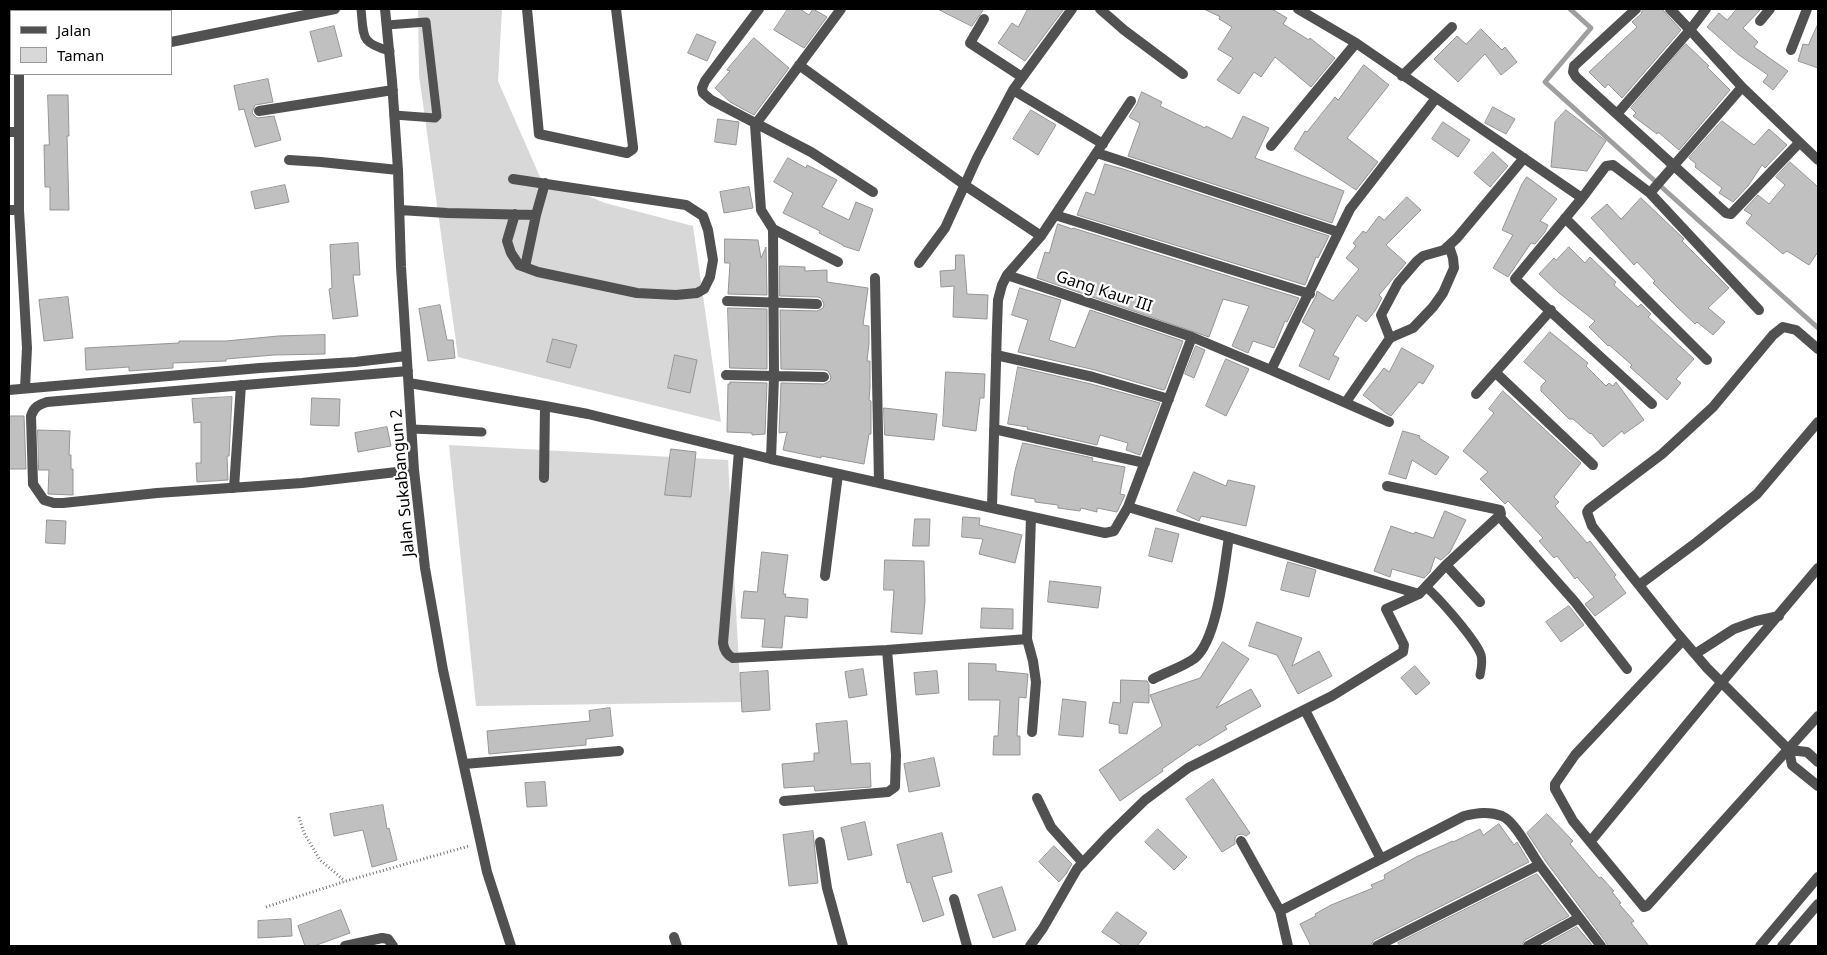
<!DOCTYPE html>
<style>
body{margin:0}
#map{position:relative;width:1827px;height:955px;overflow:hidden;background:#fff;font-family:"Noto Sans",sans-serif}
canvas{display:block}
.frame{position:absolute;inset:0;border:10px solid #000;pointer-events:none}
.legend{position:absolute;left:10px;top:10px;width:162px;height:65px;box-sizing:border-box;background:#fff;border:1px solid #999;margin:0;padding:6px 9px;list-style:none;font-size:15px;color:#000}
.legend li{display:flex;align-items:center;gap:10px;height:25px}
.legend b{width:25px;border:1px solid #999}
</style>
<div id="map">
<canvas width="1827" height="955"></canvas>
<div class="frame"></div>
<ul class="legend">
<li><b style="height:6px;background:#515151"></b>Jalan</li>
<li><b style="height:14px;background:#d8d8d8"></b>Taman</li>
</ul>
</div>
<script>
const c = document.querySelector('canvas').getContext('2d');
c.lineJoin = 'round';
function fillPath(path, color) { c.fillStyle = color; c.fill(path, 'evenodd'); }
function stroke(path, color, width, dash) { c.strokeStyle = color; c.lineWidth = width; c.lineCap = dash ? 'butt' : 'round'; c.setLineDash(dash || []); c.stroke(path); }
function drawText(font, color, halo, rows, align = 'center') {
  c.font = font + ' "Noto Sans",sans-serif'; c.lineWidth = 4.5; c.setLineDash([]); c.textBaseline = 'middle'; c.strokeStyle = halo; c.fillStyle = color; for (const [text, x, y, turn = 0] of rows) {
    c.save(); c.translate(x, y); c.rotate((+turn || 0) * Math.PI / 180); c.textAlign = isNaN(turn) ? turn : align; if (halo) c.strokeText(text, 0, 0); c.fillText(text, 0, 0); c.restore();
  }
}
fillPath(new Path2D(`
 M418,9H502L498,81L540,177L605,203L693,226L721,422L458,357L419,75Z
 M449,445L728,460L741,702L476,706Z`), '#d8d8d8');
stroke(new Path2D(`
 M1570,9L1591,28L1545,82L1818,328`), '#9f9f9f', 5);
const building = new Path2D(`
 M788,9H800L809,15L813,9L827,17L804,48L774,30Z
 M938,9H984L972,26Z
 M1028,9H1064L1025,61L998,43L1012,23L1018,27Z
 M1204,9H1272L1287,18L1283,24L1309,40L1310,38L1335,58L1311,87L1275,57L1261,77L1254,72L1239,94L1217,80L1233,58L1218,49L1232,27L1219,19L1220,17Z
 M1643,9H1662L1681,30L1622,98L1608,84L1605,88L1589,72L1637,27L1632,22L1641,14Z
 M1737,9H1761L1743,28L1758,42L1754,47L1788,71L1773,90L1763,82L1768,75L1739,55L1707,27L1719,13L1727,20Z
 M1818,24V68L1798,61L1803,44L1808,45Z
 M334,26L342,56L318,62L310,32Z
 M1481,29L1502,50L1505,47L1517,62L1501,75L1485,54L1458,82L1434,59L1457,36L1466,44Z
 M697,34L716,42L707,61L688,53Z
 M754,38L789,68L754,115L730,102L715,88L730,71L727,70Z
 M1686,44L1709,66L1707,67L1730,90L1679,150L1658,132L1657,134L1633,116L1636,113L1631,108Z
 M1364,65L1389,85L1347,138L1378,162L1356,190L1294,149L1305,131L1307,132L1335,97L1338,100Z
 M268,79L273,102L255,105L252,113L257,118L274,116L281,140L255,147L244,109L239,110L234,86Z
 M1142,92L1162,102L1160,106L1205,128L1206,126L1232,139L1243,116L1269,128L1255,158L1344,191L1332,223L1128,156L1140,123L1129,117L1137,104Z
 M48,95H68L69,136H67L69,210H50V187H45L44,145H49Z
 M1493,107L1515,119L1506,134L1485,123Z
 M1031,110L1056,125L1038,155L1013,139Z
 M1566,110L1606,141L1587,171L1551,167L1555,122Z
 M718,119L739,122L736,145L715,142Z
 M1722,121L1754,145L1769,129L1787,145L1765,168L1762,165L1748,186L1733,202L1719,193L1722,188L1695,167L1696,164L1689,158Z
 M1443,122L1470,140L1458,157L1432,139Z
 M1493,152L1508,166L1490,187L1474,173Z
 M788,158L806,168L807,165L837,180L822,207L849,220L856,202L873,209L859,251L843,246V245L819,233L820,231L783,213L793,193L774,182Z
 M1790,162L1818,187V252L1809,265L1787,251L1783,254L1746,223L1752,215L1744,210L1758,195L1769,204L1785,185L1776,177Z
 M1105,164L1123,169L1329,236L1318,258L1316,257L1305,285L1077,215L1086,192L1094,195Z
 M1527,177L1557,199L1540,221L1548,225L1545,232L1535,244L1531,243L1508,277L1493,268L1513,235L1502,230L1522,184Z
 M285,185L289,202L255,209L251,192Z
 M749,187L753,208L724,213L720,192Z
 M1407,197L1421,210L1386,245L1406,263L1379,295L1382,298L1375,311L1366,322L1357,315L1333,355L1339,358L1329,380L1299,366L1315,330L1302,322L1316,296L1317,291L1333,301L1359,269L1346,258L1356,246L1353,243L1363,231L1366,233L1379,216L1384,220Z
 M1641,198L1682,237L1684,239L1682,241L1729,288L1708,308L1725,322L1713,335L1697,322L1695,324L1677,307L1653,283L1655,281L1637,262L1634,265L1591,218L1607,204L1621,219Z
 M1058,224L1072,229L1073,228L1299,298L1287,322L1285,321L1274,348L1253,341L1248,353L1232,346L1249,306L1223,299L1209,337L1037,278L1045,252L1049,253Z
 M725,239L758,240L761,258L766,247L767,295L728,294L730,263H725Z
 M358,243L360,275H353L358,316L333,319L329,289L332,288L330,245Z
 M1569,247L1585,263L1590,257L1616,282L1614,285L1638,307L1641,304L1651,314L1648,317L1694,359L1676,379L1681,383L1667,400L1630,367L1632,365L1609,345L1608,346L1589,327L1595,321L1559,293L1539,274L1554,258L1556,260Z
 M956,255H964L967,294L988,295L987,319L953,317L954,286L941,287L940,271L955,270Z
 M780,266L805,267V271L827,270V282L868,288L863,325L869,326V343L867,361H870V388L869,400L871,401V434H869L864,464L821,456V458L783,450L787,432L779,433L781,383L824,384L830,381L831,377L828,371L824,370L781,369L780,310L817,311L823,308L824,304L821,298L818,297L780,296Z
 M1020,288L1061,300L1049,340L1075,348L1090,310L1183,341L1165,389L1163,390L1095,370L1018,352L1028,320L1012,315Z
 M68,297L73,338L44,341L39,300Z
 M440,305L447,340H453L455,358L428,361L419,309Z
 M728,308L767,309V369L730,368Z
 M1550,332L1588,363L1586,366L1606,386L1609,383L1613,386L1616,382L1644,420L1624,434L1622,431L1603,447L1591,433L1590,434L1573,419H1569L1541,391V386L1546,381L1524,362Z
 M325,335V354L274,355L226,359V361L173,363V368L129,371V367L86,370L85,348L179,343V341H226L278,336Z
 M553,339L577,345L570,368L547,362Z
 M1196,346L1205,350L1194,378L1185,374Z
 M1402,348L1434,366L1423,384L1419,382L1391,416L1386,413L1363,395L1384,368L1389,372Z
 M675,355L697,360L690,393L668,388Z
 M1226,359L1249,369L1226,416L1206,406Z
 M1018,367L1091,384L1160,403L1140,455L1126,450L1128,443L1100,435L1097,445L1027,429L1028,427L1008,424Z
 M946,372L985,374L984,398H980L976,431L943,426Z
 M730,382L767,383L765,434L752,435V433L727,432L728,384H730Z
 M1503,391L1581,463L1554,497L1559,502L1555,506L1587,543L1590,541L1616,575L1614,577L1626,593L1595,616L1585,604L1594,597L1577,577L1575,579L1557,556L1554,558L1539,541L1543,538L1508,501L1505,504L1480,479L1488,472L1463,451L1494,413L1489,409Z
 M232,397L229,456H227L228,480L197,482L196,463H201V422L194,423L192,399Z
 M312,398L340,399L339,426L311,425Z
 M884,408L937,414L934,440L885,435Z
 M9,416H24L26,469H9Z
 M387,427L391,446L358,452L355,433Z
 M38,430L70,431L69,455H71V469H73V495L48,494L49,470H39Z
 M1403,431L1420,436L1419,438L1449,457L1436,475L1412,460L1406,479L1389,474Z
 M1023,443L1093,458L1092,461L1125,467L1120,494L1125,495L1117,512L1097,508V512L1081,508L1080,511L1058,508V505L1035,502V499L1011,495L1015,471Z
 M671,449L696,452L691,497L665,495Z
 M1194,472L1226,486L1228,480L1255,486L1246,526L1201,516L1199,521L1177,511Z
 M1445,511L1466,520L1450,552L1441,560L1435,557L1430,572L1424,578L1392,569L1390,577L1374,571L1391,526L1414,534L1415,532L1433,538Z
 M963,517L980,518L979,525L1022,535L1015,563L979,554L983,539L962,537Z
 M915,519H930L929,546H913Z
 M47,520L66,521L65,544L46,543Z
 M1156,528L1179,534L1172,562L1149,556Z
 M762,552L788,555L783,594H786L785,597L808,599L807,618L785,616L782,648L762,647L765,619L741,618L744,591L757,592Z
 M885,560L924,561L925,601L922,634L891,632L894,590H884Z
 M1288,562L1316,570L1309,597L1281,590Z
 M1050,581L1101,587L1098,608L1048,602Z
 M1569,606L1584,625L1561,642L1546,622Z
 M982,608L1013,609V629L981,628Z
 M1257,622L1302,638L1292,666L1319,651L1332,676L1298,694L1277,655L1249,646Z
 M1223,642L1249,659L1216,708L1251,689L1261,706L1225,726L1227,729L1199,746L1198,744L1162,769L1163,771L1120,801L1099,770L1162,726L1150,695L1200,678Z
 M969,663L996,664V671L1028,674L1026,698L1019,697L1017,736H1020V755H993L994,736H998L1000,700H969Z
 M1415,666L1430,683L1416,695L1401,678Z
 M863,669L867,695L849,698L845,672Z
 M768,671L770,710L742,712L740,673Z
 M937,671L939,693L916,695L914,673Z
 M1121,680L1147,681L1149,685V703L1133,702L1127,734L1119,733V725L1109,723L1113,702L1120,703Z
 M1063,699L1086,702L1083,737L1059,735Z
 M610,708L613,736L586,739V745L489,754L487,731L590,721L589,711Z
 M847,721L851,764L870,763L871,787L815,791L814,786L784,788L782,764L814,761V753H819L816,724Z
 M934,758L940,786L909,792L904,764Z
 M1213,779L1250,833L1246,836L1242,834L1237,835L1235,838V844L1222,852L1186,799Z
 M545,782L547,806L527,807L525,783Z
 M383,805L387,829L389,828L397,860L372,867L363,830L334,836L330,814Z
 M1547,814L1573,841L1570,844L1599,878L1601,877L1614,891L1612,892L1621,903L1619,904L1634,921L1631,923L1649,946H1608L1606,942L1547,863L1527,833Z
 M865,822L872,855L848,860L841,828Z
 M1499,824L1514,845L1517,842L1529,862L1374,940L1370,946H1311L1300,924L1316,916L1315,914L1331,905L1373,888L1371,885L1385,879L1384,875L1416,857L1453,841V842L1480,829L1483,835Z
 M1158,829L1187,857L1174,870L1145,842Z
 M813,831L818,883L789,886L783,835Z
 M942,833L952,872L932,877L944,915L923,922L910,882L907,883L897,845Z
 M1054,846L1072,864L1066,874L1059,882L1039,862Z
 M1537,874L1569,916L1525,940L1521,946H1400L1398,943Z
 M1002,887L1016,930L993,938L978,895Z
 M341,910L350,933L314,946H305L298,926Z
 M1117,912L1147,933L1137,946H1123L1102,932Z
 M291,919L292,936L258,938V921Z
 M1577,927L1593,946H1542Z`);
fillPath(building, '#c0c0c0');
stroke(building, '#959595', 1);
stroke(new Path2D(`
 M299,817L304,833L320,860L345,881
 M266,907L346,881L469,846`), '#737373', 3, [1, 2.5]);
stroke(new Path2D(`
 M361,9C364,37 360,43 390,51
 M387,25L426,22L437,116L435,118L394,115
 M412,429L482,432
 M1426,587C1439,598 1476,640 1481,655C1483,661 1481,670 1480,675`), '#515151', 9);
stroke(new Path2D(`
 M385,9L392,81L398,170L401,267L414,470L425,568L443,670L487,872L511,946
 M527,9L539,134L627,153L633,149V147L616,9
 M759,9L705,81L702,88L703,93L711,100L811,152L873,192
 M1072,9L1013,90L1103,144
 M1100,9L1124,30L1183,74
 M1298,9L1356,43L1582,198
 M1636,9L1574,66L1573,72L1576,77L1726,213L1731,214L1799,143
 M1706,9L1690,30L1742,87L1818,160
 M19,11V9
 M984,19L970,43L1022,77
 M1760,21L1770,9
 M171,42L335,9
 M1791,50L1807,9
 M799,65L966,186L1041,236
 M19,74V210L27,348L25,388
 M1402,76L1452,27
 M259,111L393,90
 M1617,114L1690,30L1670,9
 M9,132H19
 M1271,146L1356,43
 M1097,153L1338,232
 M289,160L321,162L398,170
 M513,179L686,205L703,216L708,230L713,260L710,277L704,289L697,293L676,295L637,293L538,272L519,265L511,253L507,241L515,214
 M1650,193L1742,87
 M9,210H19
 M400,210L447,213L536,215
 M1055,215L1310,294
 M1565,218L1707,360
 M838,262L773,229L761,210L755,125L841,9
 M919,263L945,228L977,158L1013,90
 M525,267L536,215L545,183
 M1007,275L1192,337
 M875,278L879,482
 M727,301L817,304
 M1390,338L1381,315L1398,283L1417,261L1423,256L1444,250L1457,238L1524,158
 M1818,349L1796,330L1783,327L1773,335L1713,407L1662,454L1589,509L1587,512L1592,526L1677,633L1707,668L1789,750L1792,765L1818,786
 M996,355L1093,377L1169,399
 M1271,370L1389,422
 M408,371L47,402C38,405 34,407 31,416L33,484L44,500L54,503H63L157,493L302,483L414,470
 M1496,373L1593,465
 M726,375L824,377
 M409,383L545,406L588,414L771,459L1105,533L1114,531L1128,507
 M9,390L260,368L355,362L406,356
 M1476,394L1551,310
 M1346,402L1390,338L1413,328L1433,307L1443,293L1454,268L1453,258L1449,246
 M1652,404L1515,279L1582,198L1606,166L1613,165L1650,193L1759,310
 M994,429L1145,463
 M739,451L723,643C724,650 727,655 733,658L887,650L1027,639
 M771,459L774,377L773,229
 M544,478L545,406
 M1387,486L1500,510L1501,514L1499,516L1575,602L1627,669
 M234,488L241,385
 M992,507L997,327L998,300L1002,285L1007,275L1041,236L1131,101
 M1031,517L1027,639L1033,661L1036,682L1032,732
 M1446,565L1480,602
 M825,576L838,474
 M1639,585L1697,542L1757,494L1818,422
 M1419,594L1128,507L1192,337L1271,370L1350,209L1436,98
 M1683,640L1575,755L1555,784V789L1573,821L1644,907L1647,906L1818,716
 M1695,654L1734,629L1756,621L1779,616
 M1153,679C1166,672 1183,667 1195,658C1218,638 1224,567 1229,537
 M1305,710L1381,859
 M1789,750L1807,752L1818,762
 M464,764L619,751
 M1037,798L1051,827L1083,863
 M784,801L888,792L895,787L896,755L887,650
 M1241,841L1280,911
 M820,842L827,888L843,946
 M1590,842L1721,683L1818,568
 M954,899L967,946
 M674,937L677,946
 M345,946L382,938L388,939L393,946
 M1030,946L1043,928L1077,869L1109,835L1145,800L1188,768L1332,696L1403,652L1404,645L1386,609L1419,594L1446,565L1499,516
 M1288,946L1280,911L1464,816C1477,813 1489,811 1502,816C1516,822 1531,854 1541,867C1561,894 1581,920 1601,946
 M1377,946L1539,865
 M1528,946L1579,918
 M1760,946L1818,877
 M1782,946L1818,904`), '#515151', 10);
drawText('16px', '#000', '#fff', [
 ["Gang Kaur III",1104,292,18],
 ["Jalan Sukabangun 2",403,483,-95]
]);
</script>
